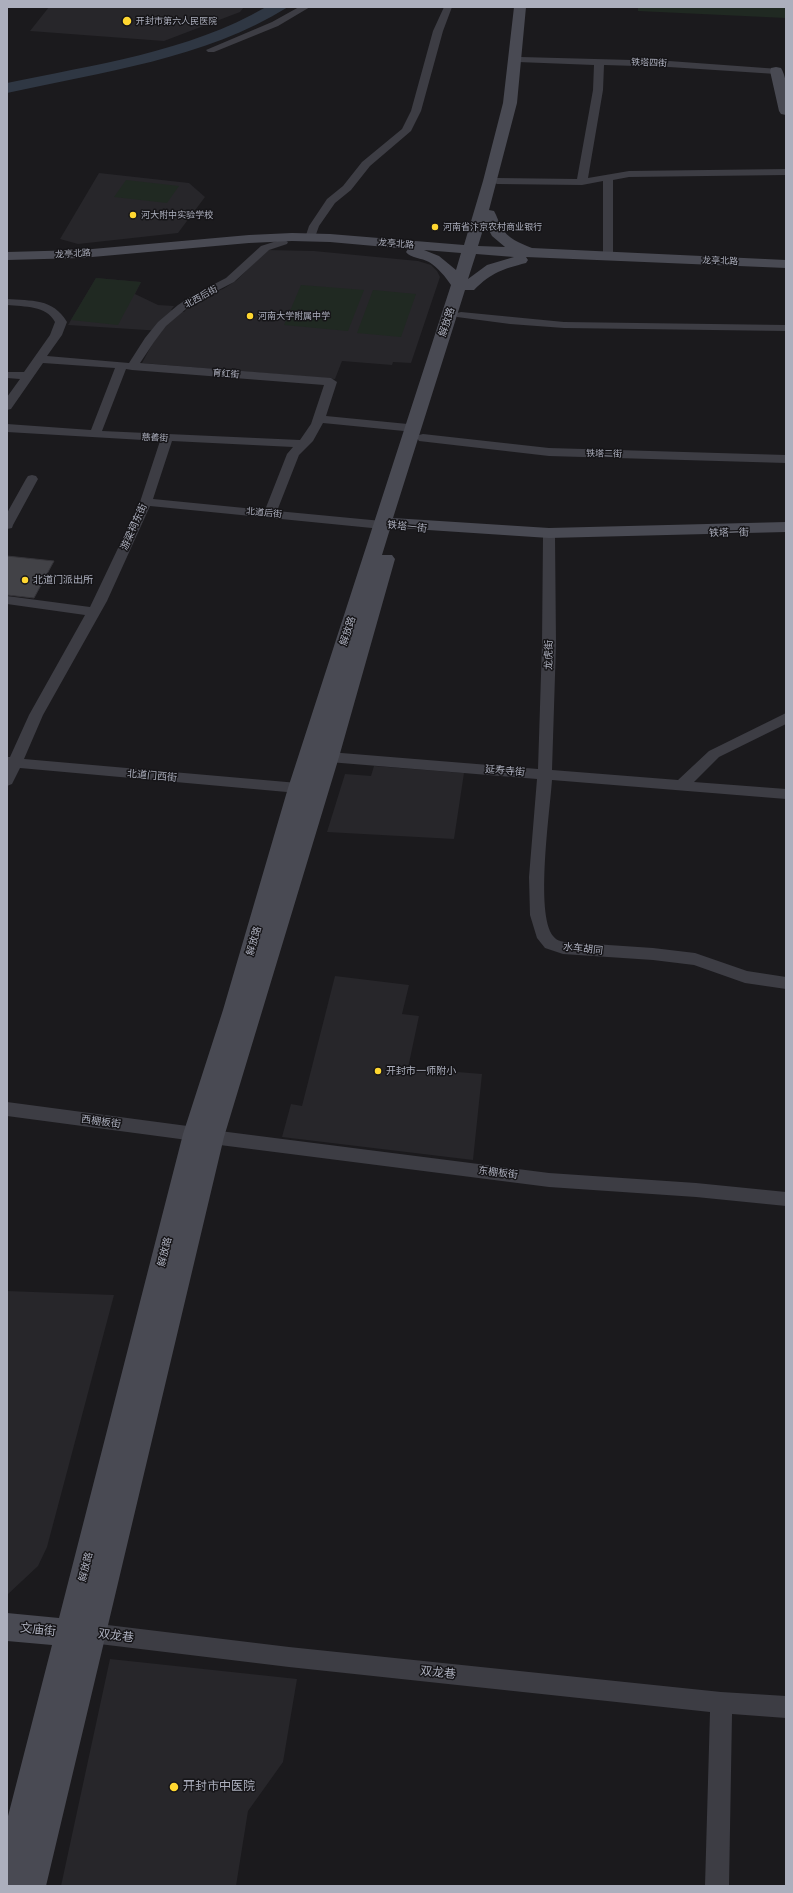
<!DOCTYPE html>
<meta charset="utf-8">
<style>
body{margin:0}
#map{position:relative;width:793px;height:1893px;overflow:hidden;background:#1b1a1d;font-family:Rubik,sans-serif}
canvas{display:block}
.frame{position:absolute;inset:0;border:8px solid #acafbd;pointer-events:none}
</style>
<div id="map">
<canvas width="793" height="1893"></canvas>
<div class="frame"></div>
</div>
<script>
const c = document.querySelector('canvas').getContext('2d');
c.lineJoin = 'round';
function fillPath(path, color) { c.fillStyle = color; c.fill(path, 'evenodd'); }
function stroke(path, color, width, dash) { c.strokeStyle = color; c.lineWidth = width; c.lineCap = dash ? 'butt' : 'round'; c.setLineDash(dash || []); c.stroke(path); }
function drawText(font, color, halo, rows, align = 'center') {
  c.font = font + ' Rubik,"Noto Sans SC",sans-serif'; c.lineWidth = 3; c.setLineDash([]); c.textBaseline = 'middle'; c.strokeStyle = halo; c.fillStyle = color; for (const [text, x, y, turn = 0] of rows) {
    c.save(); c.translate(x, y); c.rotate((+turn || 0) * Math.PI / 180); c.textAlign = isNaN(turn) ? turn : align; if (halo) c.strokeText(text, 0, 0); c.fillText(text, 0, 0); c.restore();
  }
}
fillPath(new Path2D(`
 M49,7H244L240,12L164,41L30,31Z
 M99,173L189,183L205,197L178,233L78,244L60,239Z
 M267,250L314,251L418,261L431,265L437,271L440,277L411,363L393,362L392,365L342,361L335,379L142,363L155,339L162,331L68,325L96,278L141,282L135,294L158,305L174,306L171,310L184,312L194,301L209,294L223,289L237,280Z
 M374,766L464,773L454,839L327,832L345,774L371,776Z
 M335,976L409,985L402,1014L419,1016L408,1068L482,1074L473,1160L282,1137L291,1104L302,1106Z
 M7,1291L114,1295L47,1547L38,1566L7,1595Z
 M110,1659L297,1679L283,1762L248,1811L236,1886H61Z`), '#27262a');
fillPath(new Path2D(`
 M638,7H786V18L638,11Z
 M126,180L179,186L167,203L114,197Z
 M96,278L141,282L118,325L71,320Z
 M301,285L364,290L348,331L284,325Z
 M373,290L416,294L401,337L357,333Z`), '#202922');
fillPath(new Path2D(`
 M266,7H288C205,59 101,72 7,93V83C92,65 189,52 266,7Z`), '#2f3743');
const building = new Path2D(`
 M7,556L54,561L34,598L7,595Z`);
fillPath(building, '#424247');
stroke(building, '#353439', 1);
fillPath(new Path2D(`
 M299,7H310L278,26L214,52H208L206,50L272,22Z
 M444,7H452L443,31L421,111L411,131L370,166L351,190L335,203L319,226L314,240H306L305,238L309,226L327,199L343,186L362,162L402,129L411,111L433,31Z
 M521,57L669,61L779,69L781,71L776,74L669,67L604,65L603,90L588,178L629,171L786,169V175L629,177L613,180V257L608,260L604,259L603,257V181L582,185L497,184L492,181L497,178L577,179L593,90L594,65L518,62L516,60L518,58Z
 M283,239L288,242L287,244L269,250L234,282L201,299L186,309L166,326L154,342L140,363L331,378L337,382L326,416L418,425L420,428L414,432L323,423L313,441L299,455L277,511L382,521L387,522L388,525L387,528L382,529L150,506L107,601L43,715L24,759L298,783L303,785L305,788L303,791L298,793L20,768L12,784L7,786V757H10L29,715L85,615L7,604V596L90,607L140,502L160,441L7,432V424L91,430L115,368L43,363L11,409L7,410V397L20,379L7,378V372H24L50,335L55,322C46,305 25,307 7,305V299C31,301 53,298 67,322L62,335L47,356L129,363L145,338L158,322L178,305L193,295L226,278L261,246ZM126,369L132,370L324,385L311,424L300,440L102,431ZM172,441L293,447L287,454L265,510L153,499Z
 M461,312L564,322L786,325V331L564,328L510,324L457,317L455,315L457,313Z
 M423,434L549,448L786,455V463L549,456L419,441L417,438L419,435Z
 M32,475L36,476L38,479L13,525L12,528L7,529V513L26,479L28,476Z
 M549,532L554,533L555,536L556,644L552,770L678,780L709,751L786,713V724L719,757L694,782L786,789V799L552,780C550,811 535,913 553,936C556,940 560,941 564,942L653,948L695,953L747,971L786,977V989L745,983L694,965L653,960L563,954L545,948L537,938L530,915L529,877L537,779L329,762L324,760L322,757L324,754L329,752L538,769L542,644L543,536L544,533Z
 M7,1102L195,1127L201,1129L204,1134L201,1139L195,1141L7,1116Z
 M212,1130L549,1173L696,1183L786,1192V1206L696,1197L549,1187L212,1144L206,1142L203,1137L206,1132Z
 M91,1623L289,1647L721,1692L786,1696V1718L732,1714L729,1886H705L710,1712L289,1667L91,1643L83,1640L80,1633L83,1626Z`), '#3d3d44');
fillPath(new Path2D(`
 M514,7H526L517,103L489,210L494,211C497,216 498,221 501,226C507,239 520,243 532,248L786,260V268L526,257L528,260L526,263C503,269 492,272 474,290H465L393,518L549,528L786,522V532L549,538L398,528L390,529L382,555H392L395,559L339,757L224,1137L46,1886H7V1820L52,1645L7,1641V1613L59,1618L183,1134L223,1010L288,788L451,285C445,276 438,268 429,262C422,258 410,258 406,252L408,249L330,242L292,241L249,243L81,258L7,260V252L81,250L249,235L292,233L330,234L464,245L483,181L503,103ZM485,223L492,236L505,247L478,246ZM424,250L461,253L456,270L439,256ZM476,254L514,257L487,265L468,279Z
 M776,67L781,68C789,81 786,100 786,115L781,114L779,111L770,71L771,68Z`), '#494a53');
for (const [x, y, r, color] of [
 [127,21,5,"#ffd730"],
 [133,215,4,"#ffd730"],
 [435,227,4,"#ffd730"],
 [250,316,4,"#ffd730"],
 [25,580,4,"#ffd730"],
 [378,1071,4,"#ffd730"],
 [174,1787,5,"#ffd730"]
]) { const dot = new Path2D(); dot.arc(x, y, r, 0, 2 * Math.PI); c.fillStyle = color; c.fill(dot); stroke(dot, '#161518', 1.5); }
drawText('9px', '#acafbd', '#161518', [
 ["开封市第六人民医院",136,21],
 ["河大附中实验学校",141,215],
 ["河南省汴京农村商业银行",443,227],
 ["河南大学附属中学",258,316]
], 'left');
drawText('9px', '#acafbd', '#161518', [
 ["铁塔四街",649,63,2],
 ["龙亭北路",396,244,5],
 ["龙亭北路",73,254,-3],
 ["龙亭北路",720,261,2],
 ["北西后街",201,297,-29],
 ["育红街",226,374,5],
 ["慈善街",155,438,3],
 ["铁塔二街",604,454,1],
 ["北道后街",264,513,6]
]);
drawText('10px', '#acafbd', '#161518', [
 ["解放路",447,322,-72],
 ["游梁祠东街",134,527,-66],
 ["铁塔一街",407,527,6],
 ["铁塔一街",729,533,-1],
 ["解放路",348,631,-72],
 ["龙虎街",549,655,-89],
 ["延寿寺街",505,771,5],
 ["北道门西街",152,776,5],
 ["解放路",254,941,-74],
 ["水车胡同",583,949,6],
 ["西棚板街",101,1122,8],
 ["东棚板街",498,1173,7],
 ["解放路",165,1252,-76],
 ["解放路",86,1567,-76]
]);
drawText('10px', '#acafbd', '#161518', [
 ["北道门派出所",33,580],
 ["开封市一师附小",386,1071]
], 'left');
drawText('12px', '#acafbd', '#161518', [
 ["文庙街",38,1630,6],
 ["双龙巷",116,1636,7],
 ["双龙巷",438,1673,6]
]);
drawText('12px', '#acafbd', '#161518', [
 ["开封市中医院",183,1787]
], 'left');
</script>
